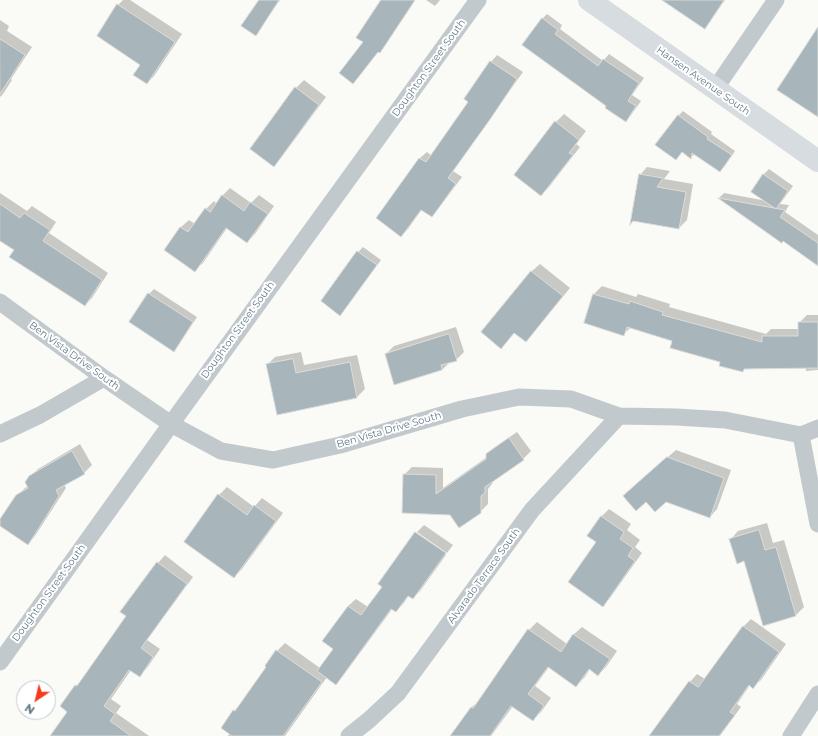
<!DOCTYPE html>
<style>
body{margin:0}
#map{position:relative;width:818px;height:736px;overflow:hidden;background:#fafaf7;font-family:Montserrat,sans-serif}
canvas{display:block}
.north{position:absolute;left:16px;top:680px;width:40px;height:40px;box-sizing:border-box;background:#fff;border:1px solid #c0c9cf;border-radius:50%;rotate:215deg;font-size:11px;font-weight:700;line-height:16px;text-align:center;color:#617986}
.north::after{content:'';display:block;margin:auto;width:14px;height:18px;background:#f63a1b;clip-path:polygon(50% 0,100% 100%,50% 72%,0 100%)}
</style>
<div id="map">
<canvas width="818" height="736"></canvas>
<div class="north">N</div>
</div>
<script>
const c = document.querySelector('canvas').getContext('2d');
c.lineJoin = 'round';
function fillPath(path, color) { c.fillStyle = color; c.fill(path, 'evenodd'); }
function stroke(path, color, width, dash) { c.strokeStyle = color; c.lineWidth = width; c.lineCap = dash ? 'butt' : 'round'; c.setLineDash(dash || []); c.stroke(path); }
function drawText(font, color, halo, rows, align = 'center') {
  c.font = font + ' Montserrat,sans-serif'; c.lineWidth = 4; c.setLineDash([]); c.textBaseline = 'middle'; c.strokeStyle = halo; c.fillStyle = color; for (const [text, x, y, turn = 0] of rows) {
    c.save(); c.translate(x, y); c.rotate((+turn || 0) * Math.PI / 180); c.textAlign = isNaN(turn) ? turn : align; if (halo) c.strokeText(text, 0, 0); c.fillText(text, 0, 0); c.restore();
  }
}
fillPath(new Path2D(`
 M123,0H130L182,34L154,76L147,83L142,64L118,5Z
 M260,0H280L260,29L255,34Z
 M382,0H410L414,2L384,47L379,52L378,51L358,78L353,83L364,42Z
 M426,0H440L435,6Z
 M664,0H725L710,22L705,27Z
 M547,14L562,25L560,29L603,61L609,54L644,78L632,95L641,101L631,115L626,121L607,106L542,19Z
 M0,20L9,26L7,31L32,47L11,79L12,80L3,94L0,97Z
 M497,55L523,72L453,171L462,177L438,209L432,216L422,209L408,229L401,236L377,218L420,158L427,152L432,156L470,102L491,62Z
 M304,80L326,97L281,158L274,166L296,88Z
 M683,111L712,132L711,134L735,151L725,166L720,171L695,154L691,157L682,151L676,159L678,116Z
 M564,114L586,131L576,144L580,147L549,187L541,195L515,175L556,122Z
 M647,167L670,171L664,179L693,184L687,220L679,228L634,220L632,222L640,175Z
 M769,169L793,186L780,204L789,205L785,212L818,235V265L784,240L782,242L719,198L724,193L767,201L752,192L764,174Z
 M230,188L251,203L259,195L274,206L255,234L247,242L227,228L203,263L195,270L166,249L181,227L189,220L195,224L206,209L214,201L217,204L222,196Z
 M0,193L27,211L32,206L56,222L49,233L108,273L92,298L85,305L15,250L0,240Z
 M363,247L381,260L345,309L340,314L322,301L358,252Z
 M540,264L570,288L533,333L526,341L515,332L501,347L483,332L532,271Z
 M602,286L636,297L638,294L670,304L669,307L766,334L771,329H799V323L807,315H818V370L806,371V367L746,368L742,371L673,340L631,327L624,334L585,322L594,294Z
 M154,289L197,317L178,346L173,351L149,294Z
 M456,327L464,352L456,360L450,362L442,370L386,354L394,346Z
 M301,352L304,365L357,355L365,389L357,397L278,414L267,365L275,357Z
 M517,432L531,451L523,459L493,480L492,484L488,489V504L480,512L451,514L404,475L412,467L443,468V488L487,457V455L495,447Z
 M80,444L92,465L84,473L64,484L66,488L35,536L28,544L0,525V521L17,496L25,488L28,486L30,477L38,469Z
 M676,450L731,470L717,509L710,517L666,501H646L632,488Z
 M227,487L254,507L262,498L283,513L242,569L234,577L219,495Z
 M609,509L631,524L627,530L640,540L635,547L642,553L610,598L603,605L597,542L588,536L602,516Z
 M767,523L773,543L784,540L804,607L796,615L763,624L745,560L731,539L738,531Z
 M424,525L453,545L447,553L417,532Z
 M416,533L446,555L420,591L413,598L409,595L404,603L396,611L393,608L343,676L336,684L327,677L285,736H228L230,733L234,711L242,703L277,651L285,643L320,668L334,649L323,641L348,606L356,599L368,607L383,587L379,584Z
 M165,555L193,577L147,640L160,649L147,668L140,675L131,670L111,699L121,706L116,713L149,736H51L69,712L76,686L83,678L127,615L158,563Z
 M751,619L786,644L761,680L753,687L750,685L737,704L741,707L720,736H650L690,682L697,674L705,679L743,627Z
 M537,622L567,644L574,634L582,627L617,651L606,667L598,675L590,669L584,678L576,686L549,667L535,686L551,698L541,712L533,720L513,706L491,736H451L472,707L480,700L529,630Z`), '#0003');
const building = new Path2D(`
 M259,0H279L256,36L241,26Z
 M381,0H415L380,53L378,52L353,84L339,73L363,42L356,38Z
 M662,0H724L705,29Z
 M117,4L175,42L147,84L133,75L140,65L97,36Z
 M542,18L558,30L555,34L598,66L603,59L639,83L628,101L636,106L626,122L605,108L606,106L522,45Z
 M818,27V117L777,90Z
 M0,39L25,55L0,94Z
 M490,61L517,79L491,118L448,178L456,184L432,217L421,210L401,237L376,218L419,158L426,162L468,102L464,99Z
 M295,87L319,105L274,167L250,149Z
 M678,115L708,137L707,139L732,155L720,172L692,153L691,159L682,152L676,160L655,145Z
 M555,121L579,140L569,153L573,155L541,196L514,175Z
 M639,174L663,178L657,187L686,192L679,229L633,221L630,225Z
 M763,174L788,191L776,209L751,192Z
 M222,195L244,211L250,202L268,214L247,243L226,228L195,272L164,250L180,227L188,232L205,208L210,212Z
 M718,198L785,210L780,217L818,243V266L783,241L782,243Z
 M0,204L20,218L24,213L50,230L43,241L102,280L85,306L9,257L14,250L0,241Z
 M357,251L377,265L340,316L321,301Z
 M531,271L563,296L526,342L514,333L501,349L481,332Z
 M148,293L193,322L174,352L129,322Z
 M593,294L629,304L630,301L663,312L662,315L762,342V336H798V322H818V368L744,369L743,372L719,366L720,362L670,348L672,341L627,327L624,336L584,323Z
 M449,334L457,361L441,365L442,370L394,385L385,354Z
 M293,359L296,373L350,362L357,398L277,415L266,364Z
 M509,438L524,460L485,487V493L481,496V513L459,528L450,515L402,513L403,474L436,475V494L486,459V454Z
 M72,451L85,474L56,490L59,496L28,545L0,526V519L16,495L28,488L25,482L29,476Z
 M667,457L724,478L710,518L666,502L655,512L646,502L636,511L623,496Z
 M218,494L247,515L254,505L276,521L234,578L184,542Z
 M601,516L624,532L620,539L633,548L628,556L635,561L603,607L568,582L596,542L587,536Z
 M759,530L765,550L776,547L796,616L763,626L744,561L737,564L729,539Z
 M415,532L446,553L413,599L408,596L396,612L391,609L336,685L317,671L333,649L322,641L348,606L361,615L382,587L378,584Z
 M157,562L187,584L141,648L153,657L140,677L129,670L104,706L115,714L110,721L131,736H50L67,712L60,706L75,685L77,686L126,616L120,612Z
 M743,626L779,652L753,689L749,685L730,712L735,715L719,736H649L689,681L698,687Z
 M528,629L561,652L573,634L610,659L598,676L589,669L576,687L548,667L528,694L544,706L533,721L511,706L490,736H450L471,707L473,708Z
 M276,650L322,682L283,736H232L221,728L233,710L235,711L266,667L265,666Z`);
fillPath(building, '#a8b5ba');
stroke(building, '#dcdcd9', 1);
stroke(new Path2D(`
 M715,89L776,0
 M0,302L104,378L171,424L221,451L273,460L340,445L462,409L519,397L571,399L619,416L677,417L725,420L801,435L818,428
 M0,434L40,415L104,378
 M801,435L818,524
 M0,662L171,424L478,0
 M349,736L369,720L398,693L532,510L619,416
 M791,736L818,694`), '#c2c9cc', 17);
stroke(new Path2D(`
 M589,0L818,161`), '#d6dcdf', 22);
drawText('10px', '#617986', '#fff', [
 ["Doughton Street South",429,68,-54],
 ["Hansen Avenue South",703,81,35],
 ["Doughton Street South",238,330,-54],
 ["Ben Vista Drive South",74,356,36],
 ["Ben Vista Drive South",389,430,-16],
 ["Alvarado Terrace South",484,576,-54],
 ["Doughton Street South",49,593,-54]
]);
</script>
